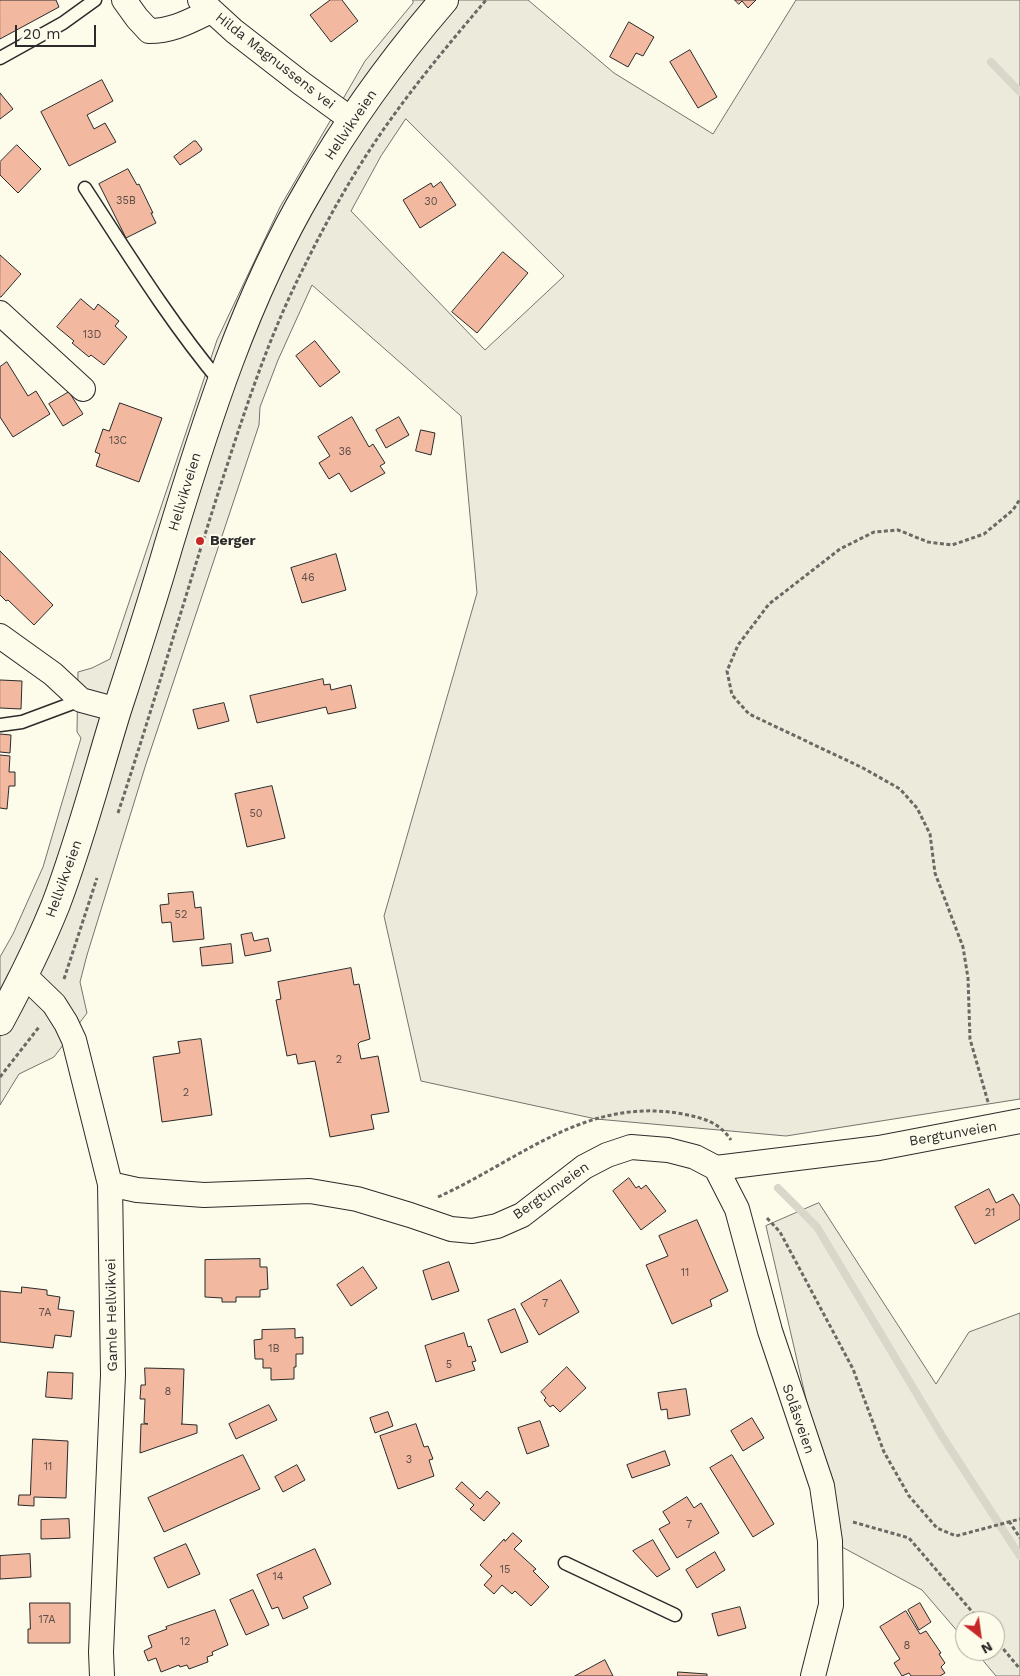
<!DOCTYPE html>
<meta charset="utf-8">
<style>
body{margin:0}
#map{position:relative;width:1020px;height:1676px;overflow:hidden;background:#fdfbea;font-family:"Work Sans",sans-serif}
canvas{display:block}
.north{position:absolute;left:955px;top:1611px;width:50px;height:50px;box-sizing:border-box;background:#fdfbea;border:1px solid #a9a89e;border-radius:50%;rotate:150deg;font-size:14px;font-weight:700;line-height:20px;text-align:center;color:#2b2b2b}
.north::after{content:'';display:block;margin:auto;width:18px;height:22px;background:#c62828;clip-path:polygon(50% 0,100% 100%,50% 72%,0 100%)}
.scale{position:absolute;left:15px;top:25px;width:81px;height:22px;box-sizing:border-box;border:2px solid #2b2b2b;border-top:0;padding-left:6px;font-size:15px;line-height:18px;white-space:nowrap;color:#2b2b2b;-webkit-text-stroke:4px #fdfbea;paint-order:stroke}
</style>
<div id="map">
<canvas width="1020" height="1676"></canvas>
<div class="north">N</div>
<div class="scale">20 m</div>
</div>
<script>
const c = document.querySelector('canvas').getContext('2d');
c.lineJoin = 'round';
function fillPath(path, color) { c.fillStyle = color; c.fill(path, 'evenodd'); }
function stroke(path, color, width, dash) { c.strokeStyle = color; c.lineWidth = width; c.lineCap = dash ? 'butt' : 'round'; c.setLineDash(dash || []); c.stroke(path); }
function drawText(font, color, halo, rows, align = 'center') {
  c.font = font + ' "Work Sans",sans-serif'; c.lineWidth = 4; c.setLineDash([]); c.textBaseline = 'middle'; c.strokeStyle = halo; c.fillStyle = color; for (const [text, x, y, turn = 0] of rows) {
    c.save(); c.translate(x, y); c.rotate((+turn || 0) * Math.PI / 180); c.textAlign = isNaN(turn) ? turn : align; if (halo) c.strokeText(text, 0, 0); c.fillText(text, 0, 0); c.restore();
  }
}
const green = new Path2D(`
 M413,0H528L614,73L713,134L796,0H1020V1099L786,1136L596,1119L421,1081L384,916L477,593L461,416L312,285L278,360L260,407L259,425L146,764L87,955L80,982L87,1013L54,1057L19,1074L0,1105V957L13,934L43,867L81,738L77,732L78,672L92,668L110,659L217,340L280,207L365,61L413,3ZM406,119L564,276L485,350L351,211L381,156Z
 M819,1203L936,1384L969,1332L1020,1313V1676H996L975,1651H995V1621H965V1640L922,1590L840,1546L766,1226Z`);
fillPath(green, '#ecebdb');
stroke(green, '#74746e', 1);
stroke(new Path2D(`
 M991,62L1020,92
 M778,1188L817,1227L942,1436L1020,1556`), '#d8d7c9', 8);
const building = new Path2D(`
 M0,0H56L59,7L0,39Z
 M342,0L358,21L331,42L310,15L330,0Z
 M735,0H756L748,8L742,1L739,4Z
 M629,22L654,37L643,56L636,53L628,67L610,57Z
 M690,50L717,97L698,108L670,62Z
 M102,80L113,101L87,115L94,129L105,123L116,142L69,166L41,112Z
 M0,93L13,109L0,119Z
 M194,141H196L202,149L201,151L180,165L174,157Z
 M17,145L41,169L18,193L0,175V162Z
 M128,169L137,185L139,184L153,213H151L156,223L126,238L99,184Z
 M441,182L456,205L420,228L403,200L431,183L433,187Z
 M503,252L528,273L477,333L452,312Z
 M0,255L21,274L1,297H0Z
 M81,299L94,310L98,304L119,321L115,326L127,337L104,365L91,355L89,357L72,343L74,341L57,327Z
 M315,341L340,372L320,387L296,356Z
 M7,362L28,396L36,391L50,414L13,437L0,417V367Z
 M69,392L83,414L63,426L49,404Z
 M120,403L162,418L139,482L96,466L100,454L95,452L103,429L109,431Z
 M352,417L369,447L373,444L385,463L380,466L385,473L351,492L339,473L329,479L319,463L330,456L318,437Z
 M399,417L409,435L386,448L376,430Z
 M421,430L435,433L431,455L416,451Z
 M0,551L53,605L34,625L8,600L6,601L0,595Z
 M336,554L346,590L302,603L291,568Z
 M323,679L324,685L330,684L331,690L351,685L356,708L328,714L326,707L257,723L250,696Z
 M0,680L22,681L21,709L0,708Z
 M224,703L229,721L198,729L193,710Z
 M0,734L11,735L10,753L0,752Z
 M0,755L10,756L9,772H15V786H9L7,809L0,808Z
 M272,786L285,838L247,847L235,794Z
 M193,892L195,908L201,907L204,939L173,942L171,922L162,923L160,905L169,904L168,894Z
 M252,933L254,941L268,938L271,951L245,956L241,935Z
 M231,944L233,963L202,966L200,948Z
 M351,968L354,985L359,984L370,1039L360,1042L358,1044L361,1059L378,1056L389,1112L371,1115L374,1129L330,1137L315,1061L298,1064L296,1054L287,1056L276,1000L281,999L278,982Z
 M201,1039L212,1115L162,1122L153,1057L180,1053L178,1042Z
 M629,1178L636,1188L639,1186L641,1189L646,1185L666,1211L641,1230L613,1191Z
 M989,1189L996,1203L1013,1194L1020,1206V1219L975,1244L955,1207Z
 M697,1220L728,1291L710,1300L712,1306L672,1324L646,1265L668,1256L659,1236Z
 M260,1259V1267H267L268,1289L260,1290V1297H236V1302H222V1298L205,1297V1260Z
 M449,1262L459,1291L432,1300L423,1271Z
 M363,1267L377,1288L351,1306L337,1285Z
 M561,1280L579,1312L539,1335L521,1304Z
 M22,1287L47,1290V1295L60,1297L58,1309L74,1311L71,1337L55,1335L53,1348L0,1342V1291L21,1293Z
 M515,1309L528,1342L501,1353L488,1320Z
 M295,1329V1338L303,1337V1354H296V1367H294V1379L271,1380V1368H263V1359H255L254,1340L262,1339V1330Z
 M464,1333L468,1347L471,1346L476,1361L472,1362L475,1370L436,1382L425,1346Z
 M567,1367L586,1388L560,1412L553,1405L550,1407L544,1400L546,1398L541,1392Z
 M145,1368L184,1369L182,1424H181L197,1425V1433L140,1453L141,1424H148L144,1423L145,1399H140L141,1385H145Z
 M48,1372L73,1373L72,1399L46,1397Z
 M686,1389L690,1415L668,1419L667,1409L661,1410L658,1393Z
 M269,1405L277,1420L236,1439L229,1424Z
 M388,1412L393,1426L375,1433L370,1418Z
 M752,1418L764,1438L743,1451L731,1431Z
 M540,1421L549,1446L527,1454L518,1428Z
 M416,1424L424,1447L428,1446L433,1459L429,1460L434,1476L398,1489L380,1436Z
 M33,1439L68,1441L66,1498L34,1497V1506L18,1505L19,1495H30Z
 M665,1451L670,1465L632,1478L627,1465Z
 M243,1455L260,1489L164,1532L148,1498Z
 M732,1455L774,1524L753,1537L710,1468Z
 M297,1465L305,1480L283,1492L275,1477Z
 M462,1482L480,1499L487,1491L500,1503L484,1521L470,1509L474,1505L456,1489Z
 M687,1497L694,1508L701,1503L719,1533L677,1558L659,1529L670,1523L663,1512Z
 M69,1519L70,1538L41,1539V1520Z
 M513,1533L522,1541L514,1549L536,1569L533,1571L549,1587L531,1606L515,1591L512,1594L502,1585L494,1594L484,1585L492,1576L480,1565L504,1539L505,1541Z
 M653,1540L670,1569L657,1577L633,1551Z
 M186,1544L200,1574L168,1588L154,1558Z
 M315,1549L331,1584L303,1597L308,1608L283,1619L278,1607L272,1609L257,1575Z
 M715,1552L725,1570L697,1588L686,1570Z
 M30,1554L31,1577L0,1579V1556Z
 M253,1590L269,1625L246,1635L230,1600Z
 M30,1603H70V1643H28V1629H30Z
 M920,1603L931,1622L919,1630L908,1610Z
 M740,1607L746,1628L718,1636L712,1614Z
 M215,1610L228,1645L212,1652L213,1655L207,1657L208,1662L189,1669L187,1665L180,1667L179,1665L161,1672L156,1658L148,1661L144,1651L152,1647L148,1636L167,1629L166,1627Z
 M906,1611L920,1634L926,1631L941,1653L939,1654L945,1663L941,1667L945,1673L940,1676H911L909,1673L902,1676L894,1663L900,1659L880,1627Z
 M605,1660L613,1676H575Z
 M678,1672L707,1674V1676H678Z`);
fillPath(building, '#f2b8a0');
stroke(building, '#2b2b2b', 1);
const service = new Path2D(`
 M0,58L63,23L95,0
 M85,188C128,254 170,322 221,383
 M0,725L22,722L81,700
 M565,1563L675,1615`);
const minor = new Path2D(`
 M124,0L137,18L149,31C173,31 190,21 211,11
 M200,0L234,31L301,83L352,120
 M0,313L83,389
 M0,636L53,674L81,700L118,710
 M25,976L54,1004L66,1023L74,1040L110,1184L113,1375L101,1652L102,1676
 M716,1168L737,1209L770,1331L822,1486L830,1541L831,1605L813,1676
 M110,1184L137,1190L204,1195L310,1191L357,1199L410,1215L451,1229L472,1231L497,1226L522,1215L584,1167L607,1155L631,1147L668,1150L695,1157L716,1168L879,1148L1020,1121`);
const secondary = new Path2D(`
 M0,1021C21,982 40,944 56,904C80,841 97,775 117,710C135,655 153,599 169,544C206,422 245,298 310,188C348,121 394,58 444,0`);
stroke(service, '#2b2b2b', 15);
stroke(minor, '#2b2b2b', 26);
stroke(secondary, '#2b2b2b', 30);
stroke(new Path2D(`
 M118,813C154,704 186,593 221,484C245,410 269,335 305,265C326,222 350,179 377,139C410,90 448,45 486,0
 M64,979L97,878
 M0,1077L39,1027
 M988,1102L970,1039L968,978L963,947L935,873L930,834L917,808L900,789L863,768L749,714L732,695L727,671L738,645L769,604L840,549L874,532L898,530L928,542L952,545L984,534L1013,510L1020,499
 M438,1197C520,1160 586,1096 683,1114C703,1118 719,1122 731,1140
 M767,1218L780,1232L853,1369L884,1452L909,1496L937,1528L956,1536L1020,1519
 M1009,1521L1020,1538
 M853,1522L909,1538L980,1621
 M995,1639L1020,1669`), '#6a6964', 3, [4, 2.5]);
stroke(service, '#fdfbea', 12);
stroke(minor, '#fdfbea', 24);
stroke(secondary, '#fdfbea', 28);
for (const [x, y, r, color] of [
 [200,541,5,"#c62828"]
]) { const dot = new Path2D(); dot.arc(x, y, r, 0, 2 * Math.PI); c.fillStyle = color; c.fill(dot); stroke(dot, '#fdfbea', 2); }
drawText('11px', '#5d4e48', null, [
 ["35B",126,201],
 ["30",431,202],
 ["13D",92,335],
 ["13C",118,441],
 ["36",345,452],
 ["46",308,578],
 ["50",256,814],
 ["52",181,915],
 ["2",339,1060],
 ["2",186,1093],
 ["21",990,1213],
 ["11",685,1273],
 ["7",545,1304],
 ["7A",45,1313],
 ["1B",274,1349],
 ["5",449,1365],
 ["8",168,1392],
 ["3",409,1460],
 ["11",48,1467],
 ["7",689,1525],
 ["15",505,1570],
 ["14",278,1577],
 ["17A",47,1620],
 ["12",185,1642],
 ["8",907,1646]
]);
drawText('14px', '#2b2b2b', '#fdfbea', [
 ["Hilda Magnussens vei",275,61,38],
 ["Hellvikveien",351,125,-56],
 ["Hellvikveien",185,492,-73],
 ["Hellvikveien",64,879,-70],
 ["Bergtunveien",953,1134,-10],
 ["Bergtunveien",551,1191,-35],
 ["Gamle Hellvikvei",112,1315,-91],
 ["Solåsveien",798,1419,71]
]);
drawText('bold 14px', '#2b2b2b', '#fdfbea', [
 ["Berger",210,541]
], 'left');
</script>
